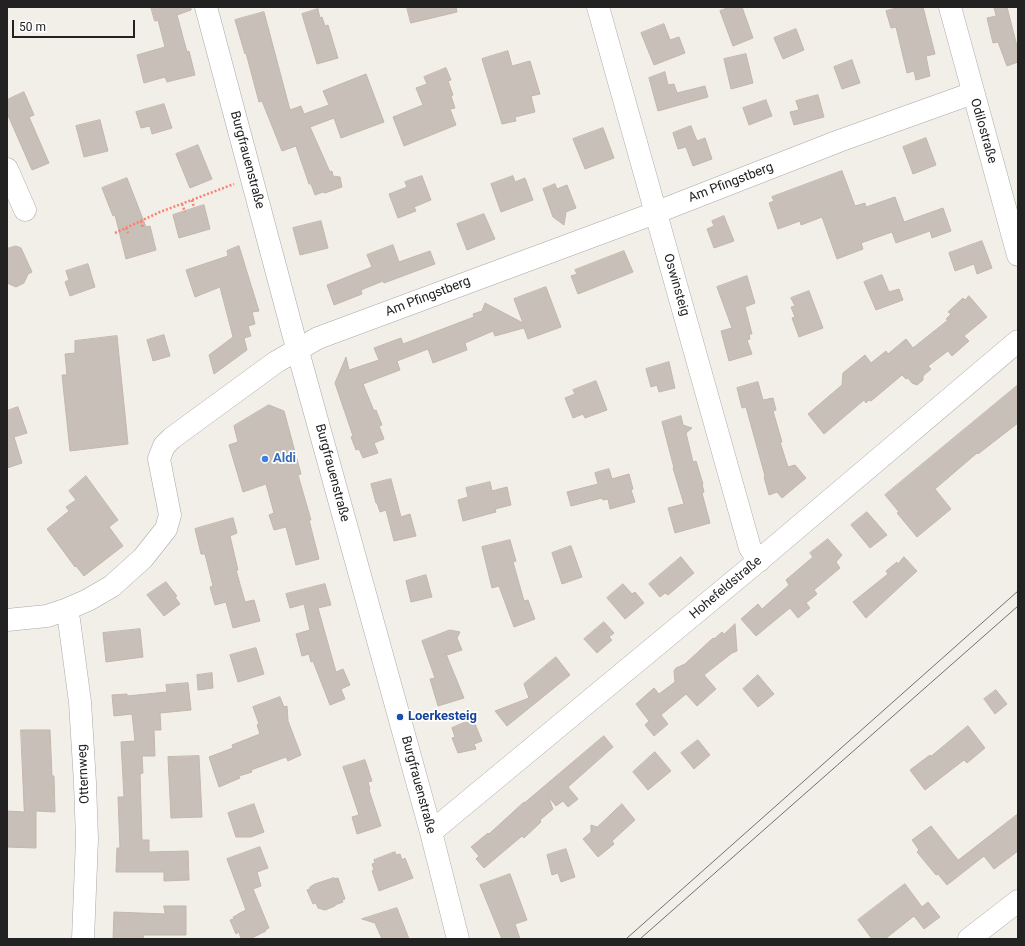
<!DOCTYPE html>
<meta charset="utf-8">
<style>
body{margin:0}
#map{position:relative;width:1025px;height:946px;overflow:hidden;background:#f2efe9;font-family:Roboto,sans-serif}
canvas{display:block}
.frame{position:absolute;inset:0;border:8px solid #222;pointer-events:none}
.scale{position:absolute;left:12px;top:20px;width:123px;height:18px;box-sizing:border-box;border:2px solid #222;border-top:0;padding-left:5px;font-size:12px;line-height:14px;white-space:nowrap;color:#222;-webkit-text-stroke:3px #fff;paint-order:stroke}
</style>
<div id="map">
<canvas width="1025" height="946"></canvas>
<div class="frame"></div>
<div class="scale">50 m</div>
</div>
<script>
const c = document.querySelector('canvas').getContext('2d');
c.lineJoin = 'round';
function fillPath(path, color) { c.fillStyle = color; c.fill(path, 'evenodd'); }
function stroke(path, color, width, dash) { c.strokeStyle = color; c.lineWidth = width; c.lineCap = dash ? 'butt' : 'round'; c.setLineDash(dash || []); c.stroke(path); }
function drawText(font, color, halo, rows, align = 'center') {
  c.font = font + ' Roboto,sans-serif'; c.lineWidth = 3.5; c.setLineDash([]); c.textBaseline = 'middle'; c.strokeStyle = halo; c.fillStyle = color; for (const [text, x, y, turn = 0] of rows) {
    c.save(); c.translate(x, y); c.rotate((+turn || 0) * Math.PI / 180); c.textAlign = isNaN(turn) ? turn : align; if (halo) c.strokeText(text, 0, 0); c.fillText(text, 0, 0); c.restore();
  }
}
const building = new Path2D(`
 M151,7H191V10L177,15L187,52L189,51L195,75L167,82L165,77L144,83L137,55L165,47L158,20L155,21Z
 M407,7H456L457,12L411,23Z
 M730,7H742L753,38L733,46L720,11Z
 M901,7H923L935,54L926,56L930,76L916,80L914,71L907,73L896,27L891,28L886,11Z
 M994,7H1007L1018,50V62L1007,66L998,42L993,43L987,18L996,16Z
 M318,9L320,18L322,17L325,26L328,25L338,58L317,64L302,14Z
 M264,12L290,110L301,106L304,114L329,105L323,91L366,74L384,122L341,138L334,118L310,127L330,172L332,171L333,176L340,177L342,187L325,193L323,192L315,195L311,184H309L296,146L282,151L262,101L259,102L246,53L245,54L235,20Z
 M664,24L670,40L679,37L685,53L654,65L641,33Z
 M796,29L804,50L783,59L774,38Z
 M508,51L512,66L530,61L540,94L531,96L535,112L515,117L516,121L502,124L482,59Z
 M746,54L753,83L731,89L724,59Z
 M852,60L860,83L842,89L834,67Z
 M446,68L451,80L448,81L453,95L451,96L455,108L450,109L456,125L404,146L393,117L423,105L416,88L427,84L424,77Z
 M665,72L668,85L674,84L677,93L705,86L708,97L658,111L649,78Z
 M24,92L34,115L29,117L49,163L32,170L7,113V100Z
 M818,95L824,117L794,125L790,112L799,110L796,101Z
 M766,100L772,116L749,125L743,108Z
 M164,104L172,128L152,134L150,126L141,128L136,112Z
 M100,120L108,151L84,157L76,126Z
 M691,126L697,141L705,138L712,159L693,166L686,147L678,149L673,133Z
 M603,128L614,158L585,169L573,139Z
 M926,138L936,165L913,174L903,147Z
 M198,145L212,179L190,188L176,154Z
 M842,171L855,206L865,203L866,207L895,197L904,222L943,208L951,231L932,238L930,231L896,243L892,232L861,243L863,249L837,259L822,217L801,225L800,221L778,229L769,203L774,201L772,197Z
 M422,176L431,200L414,207L416,211L398,218L389,194L407,187L405,182Z
 M513,176L515,182L525,178L533,200L501,212L491,184Z
 M127,178L146,227L150,226L156,250L126,259L115,215L113,216L102,188Z
 M555,184L557,189L567,185L576,208L566,212L564,225L553,217L543,189Z
 M204,205L210,229L179,238L173,215Z
 M484,214L495,239L467,250L457,224Z
 M724,216L734,241L714,248L707,229L714,226L712,221Z
 M321,221L328,248L300,255L293,228Z
 M982,241L992,268L977,274L974,264L955,271L949,253Z
 M393,245L399,262L430,251L435,264L384,283L383,281L361,290L362,294L334,305L327,285L372,267L367,255Z
 M16,246L21,248L32,272L28,274L24,283L16,287L7,283V249Z
 M239,246L259,311L252,312L255,324L248,326L251,336L244,338L247,350L214,374L209,355L233,337L220,287L195,297L186,270L228,256L227,251Z
 M624,251L633,272L578,294L571,276L577,274L575,270Z
 M88,264L95,287L70,296L65,282L69,280L66,271Z
 M882,275L889,292L899,289L903,300L876,310L864,282Z
 M747,276L755,303L745,307L752,334H749L750,339L747,340L752,354L729,361L721,331L732,328L717,287Z
 M546,287L561,327L528,339L524,328L495,336L493,331L465,343L467,350L433,363L428,349L397,361L400,370L363,384L374,411L376,410L382,425L379,426L384,439L374,443L378,453L363,458L359,449L356,450L351,437L353,436L335,383L346,357L349,370L379,360L374,348L401,338L403,344L474,317L473,314L482,311L485,303L523,323L514,299Z
 M809,291L823,328L799,337L792,318L795,317L791,307L795,306L791,298Z
 M969,296L987,317L964,336L969,341L952,356L948,351L928,366L931,369L923,376V380L917,385L912,383L908,378L906,379L902,375L871,401L869,400L866,403L864,400L824,434L808,414L842,385L843,373L865,355L871,363L886,351L888,354L906,339L913,348L948,320L946,319L951,314L948,312L963,298L965,300Z
 M164,335L170,356L153,361L147,340Z
 M117,336L128,444L70,451L62,375H67L65,354L75,353V341Z
 M669,362L675,388L659,392L657,385L651,387L646,369Z
 M596,381L607,410L585,418L583,414L573,418L565,398L575,394L573,390Z
 M758,382L763,400L773,398L776,410L773,411L782,442H780L788,467L795,465L806,478L782,498L777,492L769,495L764,477L765,476L746,407L742,408L737,388Z
 M1018,385V423L978,454L977,453L935,489L951,509L917,537L897,513L899,512L885,495Z
 M269,405L284,411L301,474L298,475L311,520H309L319,559L296,565L286,527L274,530L269,515L274,513L266,484L243,492L229,445L238,442L234,426Z
 M18,407L27,433L14,437L22,463L7,468V411Z
 M681,416L683,425L692,428L686,433L693,462L696,461L703,484H702L704,492L702,493L710,523L675,533L668,508L684,504L673,468H674L662,422Z
 M609,469L612,479L629,474L633,489L631,490L635,502L610,509L608,499L603,500L602,498L571,506L567,492L598,484L595,473Z
 M86,476L118,520L109,527L123,546L84,576L76,566L75,567L47,529L69,511L66,507L76,500L69,491Z
 M391,479L401,517L410,514L416,536L394,541L386,510L380,512L377,503H376L371,484Z
 M490,482L492,491L507,487L511,505L495,509L496,512L463,521L458,500L468,497L466,488Z
 M867,512L887,535L870,548L851,525Z
 M233,518L237,533L230,536L238,570H236L245,602L254,600L260,621L233,628L226,602L215,605L210,587L213,586L205,554H201L195,529Z
 M828,539L842,555L836,562L840,568L814,590L817,594L806,603L810,608L798,618L790,608L756,636L741,619L758,604L762,609L789,585L786,580L813,557L810,553Z
 M510,540L516,561L513,562L524,601L528,600L535,619L514,627L499,586L492,588L482,547Z
 M571,546L582,577L562,584L552,553Z
 M681,557L694,573L668,595L665,593L660,597L649,584Z
 M904,557L917,571L866,618L853,602L888,574L886,571L897,562L898,564Z
 M426,575L432,597L411,602L406,581Z
 M166,582L177,596L175,597L180,604L164,616L147,595Z
 M325,584L331,605L318,608L336,672L343,669L350,685L341,689L345,699L330,705L313,661L311,662L309,654L302,656L296,634L310,630L304,604L290,608L286,594Z
 M623,584L632,594L635,592L644,603L625,619L607,598Z
 M604,622L614,633L609,637L612,640L597,653L584,639Z
 M735,624L737,651L732,653L704,675L716,689L697,706L686,694L661,715L668,724L654,736L645,725L649,721L636,704L654,688L659,694L675,682L674,671L676,668L685,664L713,638L714,639L722,632L724,634Z
 M140,629L143,657L106,662L103,633Z
 M450,630L460,632L457,638L462,650L447,655L446,654L464,698L438,706L430,679L435,678L422,641Z
 M256,648L264,674L238,682L230,655Z
 M556,657L570,675L507,726L495,711L529,698L524,684Z
 M212,673L213,688L198,690L197,675Z
 M758,675L774,694L758,707L743,689Z
 M188,683L191,710L160,713L161,730H154L155,756H142L143,773L140,774L142,840H149V852L188,851L189,880L164,881V872H116L117,848H120L118,797H124L121,742L135,741L132,714L114,716L112,695L127,694V696L167,692L166,685Z
 M996,690L1007,704L995,714L984,699Z
 M280,697L284,707L287,706L288,721L301,755L288,761L286,757L251,770L252,772L239,776L240,778L219,787L209,757L233,748L232,745L260,734L257,725L259,724L253,707Z
 M473,719L482,741L474,744L476,749L458,753L452,738L455,737L452,728Z
 M968,726L985,748L967,763L964,760L925,790L910,770L930,755L931,756Z
 M21,730H50L52,776H54L55,812L36,811V848L7,847V811L24,812Z
 M604,736L613,747L568,787L578,799L568,807L563,801L556,806L548,796L553,809L540,820L541,822L524,838L522,836L484,868L476,859L479,856L471,847L488,833L489,834L524,802V803Z
 M698,740L710,755L694,769L681,753Z
 M655,752L671,771L648,790L633,772Z
 M199,756L202,817L171,818L168,757Z
 M365,760L372,781L368,782L370,789L369,790L381,826L357,834L352,817L359,815L343,767Z
 M254,804L264,832L251,837H236L228,813Z
 M622,804L635,820L612,841L614,844L598,857L583,839L591,832V825L597,827Z
 M1018,814V851L994,869L984,856L947,885L938,874L936,875L917,852L919,850L912,840L931,826L958,860Z
 M260,847L268,868L257,872L261,886L253,889L269,928L265,930L266,931L250,939H241L239,932L236,934L230,920L234,919L233,917L237,915L238,914L246,910L227,859Z
 M566,849L575,877L561,882L558,873L552,875L547,855Z
 M395,852L396,855L400,854L402,860L405,858L413,878L379,891L372,871L374,870L372,864L375,863L374,860Z
 M510,874L527,920L515,924L520,939H502L480,885Z
 M334,878V879L338,878L345,899L342,900L343,902L335,905V906L325,910L318,908L316,903L313,904L307,890L310,889V887L315,884Z
 M905,884L922,907L928,902L940,917L924,929L914,916L885,939H872L858,920Z
 M164,906H186V935H144L143,939H113L114,912L165,914Z
 M397,908L409,939H382L375,923L362,919Z`);
fillPath(building, '#c7bfb8');
stroke(building, '#c4b6ab', 1);
const minor = new Path2D(`
 M206,7L294,337L431,832L458,939
 M598,7L750,548L759,561
 M950,7L1018,255
 M7,169L25,210
 M65,610L69,620L80,702L85,783L87,839L83,939
 M7,620L47,616L65,610L88,600L112,586L143,558L166,529L170,515L159,459L164,446L172,438L276,362L318,338L647,216L839,141L973,93
 M431,832L751,567L1018,341
 M969,939L1018,901`);
stroke(minor, '#a9a9a9', 23);
stroke(new Path2D(`
 M192,200L194,208
 M182,204L185,212
 M141,221L143,228
 M126,228L128,233
 M115,233L160,212L234,184`), '#fa8072', 2.5, [2, 2]);
stroke(minor, '#fff', 22);
stroke(new Path2D(`
 M626,939L1018,591
 M640,939L1018,606`), '#707070', 1);
for (const [x, y, r, color] of [
 [265,459,4,"#3f7fe0"],
 [400,717,4,"#1a4fb4"]
]) { const dot = new Path2D(); dot.arc(x, y, r, 0, 2 * Math.PI); c.fillStyle = color; c.fill(dot); stroke(dot, '#fff', 1.5); }
drawText('13px', '#222', '#fff', [
 ["Odilostraße",983,131,74],
 ["Burgfrauenstraße",247,160,75],
 ["Am Pfingstberg",731,183,-21],
 ["Oswinsteig",676,285,74],
 ["Am Pfingstberg",428,297,-21],
 ["Burgfrauenstraße",332,473,75],
 ["Hohefeldstraße",726,588,-40],
 ["Otternweg",84,774,-93],
 ["Burgfrauenstraße",418,785,75]
]);
drawText('bold 13px', '#366cbe', '#fff', [
 ["Aldi",273,459]
], 'left');
drawText('bold 13px', '#164399', '#fff', [
 ["Loerkesteig",408,717]
], 'left');
</script>
